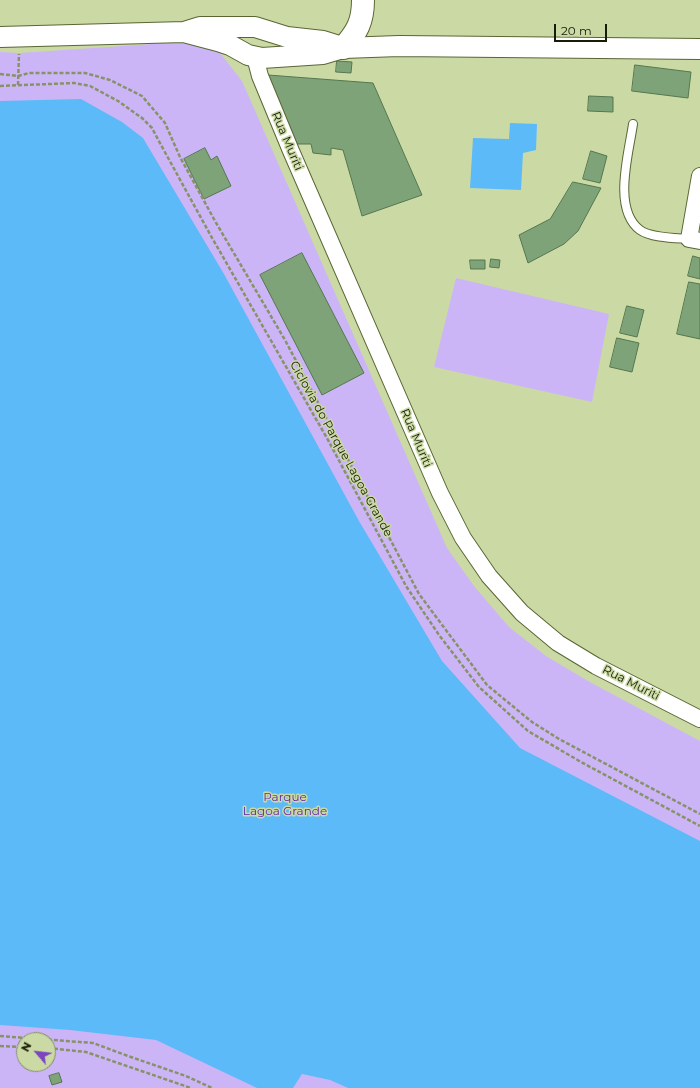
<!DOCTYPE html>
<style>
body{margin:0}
#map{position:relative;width:700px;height:1088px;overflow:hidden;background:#cbdaa4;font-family:Montserrat,sans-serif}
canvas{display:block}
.north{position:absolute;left:16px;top:1032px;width:40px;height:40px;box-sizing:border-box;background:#cbdaa4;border:1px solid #838e65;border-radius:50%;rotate:298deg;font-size:11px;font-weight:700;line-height:16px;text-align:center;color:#171c07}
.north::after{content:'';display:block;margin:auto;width:14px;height:18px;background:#7b46be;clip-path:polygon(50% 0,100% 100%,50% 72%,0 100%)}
.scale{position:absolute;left:554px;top:24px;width:53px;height:18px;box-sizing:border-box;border:2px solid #171c07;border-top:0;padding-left:5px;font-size:12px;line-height:14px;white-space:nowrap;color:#171c07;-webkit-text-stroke:3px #cbdaa4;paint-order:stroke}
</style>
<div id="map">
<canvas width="700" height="1088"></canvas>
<div class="north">N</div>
<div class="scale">20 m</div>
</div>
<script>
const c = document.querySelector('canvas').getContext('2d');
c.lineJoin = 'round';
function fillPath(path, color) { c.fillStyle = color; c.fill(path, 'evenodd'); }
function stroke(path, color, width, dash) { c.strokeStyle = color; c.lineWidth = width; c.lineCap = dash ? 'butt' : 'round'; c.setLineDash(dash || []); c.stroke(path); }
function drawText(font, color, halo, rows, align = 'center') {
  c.font = font + ' Montserrat,sans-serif'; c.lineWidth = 3; c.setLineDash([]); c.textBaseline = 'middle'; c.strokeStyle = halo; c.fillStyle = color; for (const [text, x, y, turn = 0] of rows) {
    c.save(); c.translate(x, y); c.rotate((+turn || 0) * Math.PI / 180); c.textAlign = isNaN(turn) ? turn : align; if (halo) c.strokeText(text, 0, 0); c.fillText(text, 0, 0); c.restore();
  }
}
fillPath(new Path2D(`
 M181,42L214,48L221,54L242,81L447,548L474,586L509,627L546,656L588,681L700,741V1088H0V52L20,53ZM24,1040H48V1064H24Z
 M456,278L609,314L592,402L434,367Z`), '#ccb5f7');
fillPath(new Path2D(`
 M81,99L122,122L143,138L224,274L359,521L442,661L520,748L700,841V1088H348L330,1080L302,1074L293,1088H257L156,1040L70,1030L0,1025V101Z
 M510,123L537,124L536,150L523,153L521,190L470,188L473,138L509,139Z`), '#5dbaf8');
const building = new Path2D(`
 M337,61L352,62L351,73L336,72Z
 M635,65L691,72L688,98L632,91Z
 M268,75L373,83L422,195L362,216L343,150L331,148V155L313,153L311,144H296Z
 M589,96L613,97V112L588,111Z
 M205,148L211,160L217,156L231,186L204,199L184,159Z
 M591,151L607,156L600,183L583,179Z
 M573,182L601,188L578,231L564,244L528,263L519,235L550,219Z
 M302,253L364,373L322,395L260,275Z
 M693,256L700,258V279L688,276Z
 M491,259L500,260L499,268L490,267Z
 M470,260H485V269H471Z
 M689,282L700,284V339L677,334Z
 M627,306L644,310L637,337L620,333Z
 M617,338L639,343L632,372L610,367Z
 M59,1073L62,1082L52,1085L49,1076Z`);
fillPath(building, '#7fa378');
stroke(building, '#55774e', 1);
const service = new Path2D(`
 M633,124C629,153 612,209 640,230C651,238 676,238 689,239`);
const minor = new Path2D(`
 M255,57L260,76L291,151L440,493L463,538L489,576L522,613L558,643L596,666L700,719
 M700,176L689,239L700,241`);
const tertiary = new Path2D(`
 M184,32L218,41L230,45L248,55L262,58L323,54L343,48L399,46L700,49
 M0,37L184,32L200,27H255L287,37L323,41L339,46`);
const trunk = new Path2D(`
 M343,48C357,32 363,22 363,0`);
stroke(service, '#596634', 10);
stroke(minor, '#596634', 18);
stroke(tertiary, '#596634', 22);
stroke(trunk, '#596634', 24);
stroke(new Path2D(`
 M0,74L18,76L29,73H85L110,80L142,96L165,123L180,157L215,221L285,340L419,594L487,685L532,722L559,739L700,814
 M18,85L19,54
 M0,86L74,83L90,86L118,101L142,118L152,128L161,145L211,236L328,440L406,586L439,635L479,687L528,731L581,762L700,826
 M0,1036L93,1043L128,1056L186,1076L212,1088
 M0,1046L24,1047
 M48,1048L86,1052L191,1088`), '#879268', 2.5, [4, 2]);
stroke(service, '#fff', 8);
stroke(minor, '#fff', 16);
stroke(tertiary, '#fff', 20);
stroke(trunk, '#fff', 22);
drawText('12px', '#171c07', '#cbdaa4', [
 ["Rua Muriti",287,141,67],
 ["Rua Muriti",416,438,67],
 ["Ciclovia do Parque Lagoa Grande",341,449,61],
 ["Rua Muriti",631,683,27]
]);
drawText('12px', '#6327a4', '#cbdaa4', [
 ["Parque",285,797],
 ["Lagoa Grande",285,811]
]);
</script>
